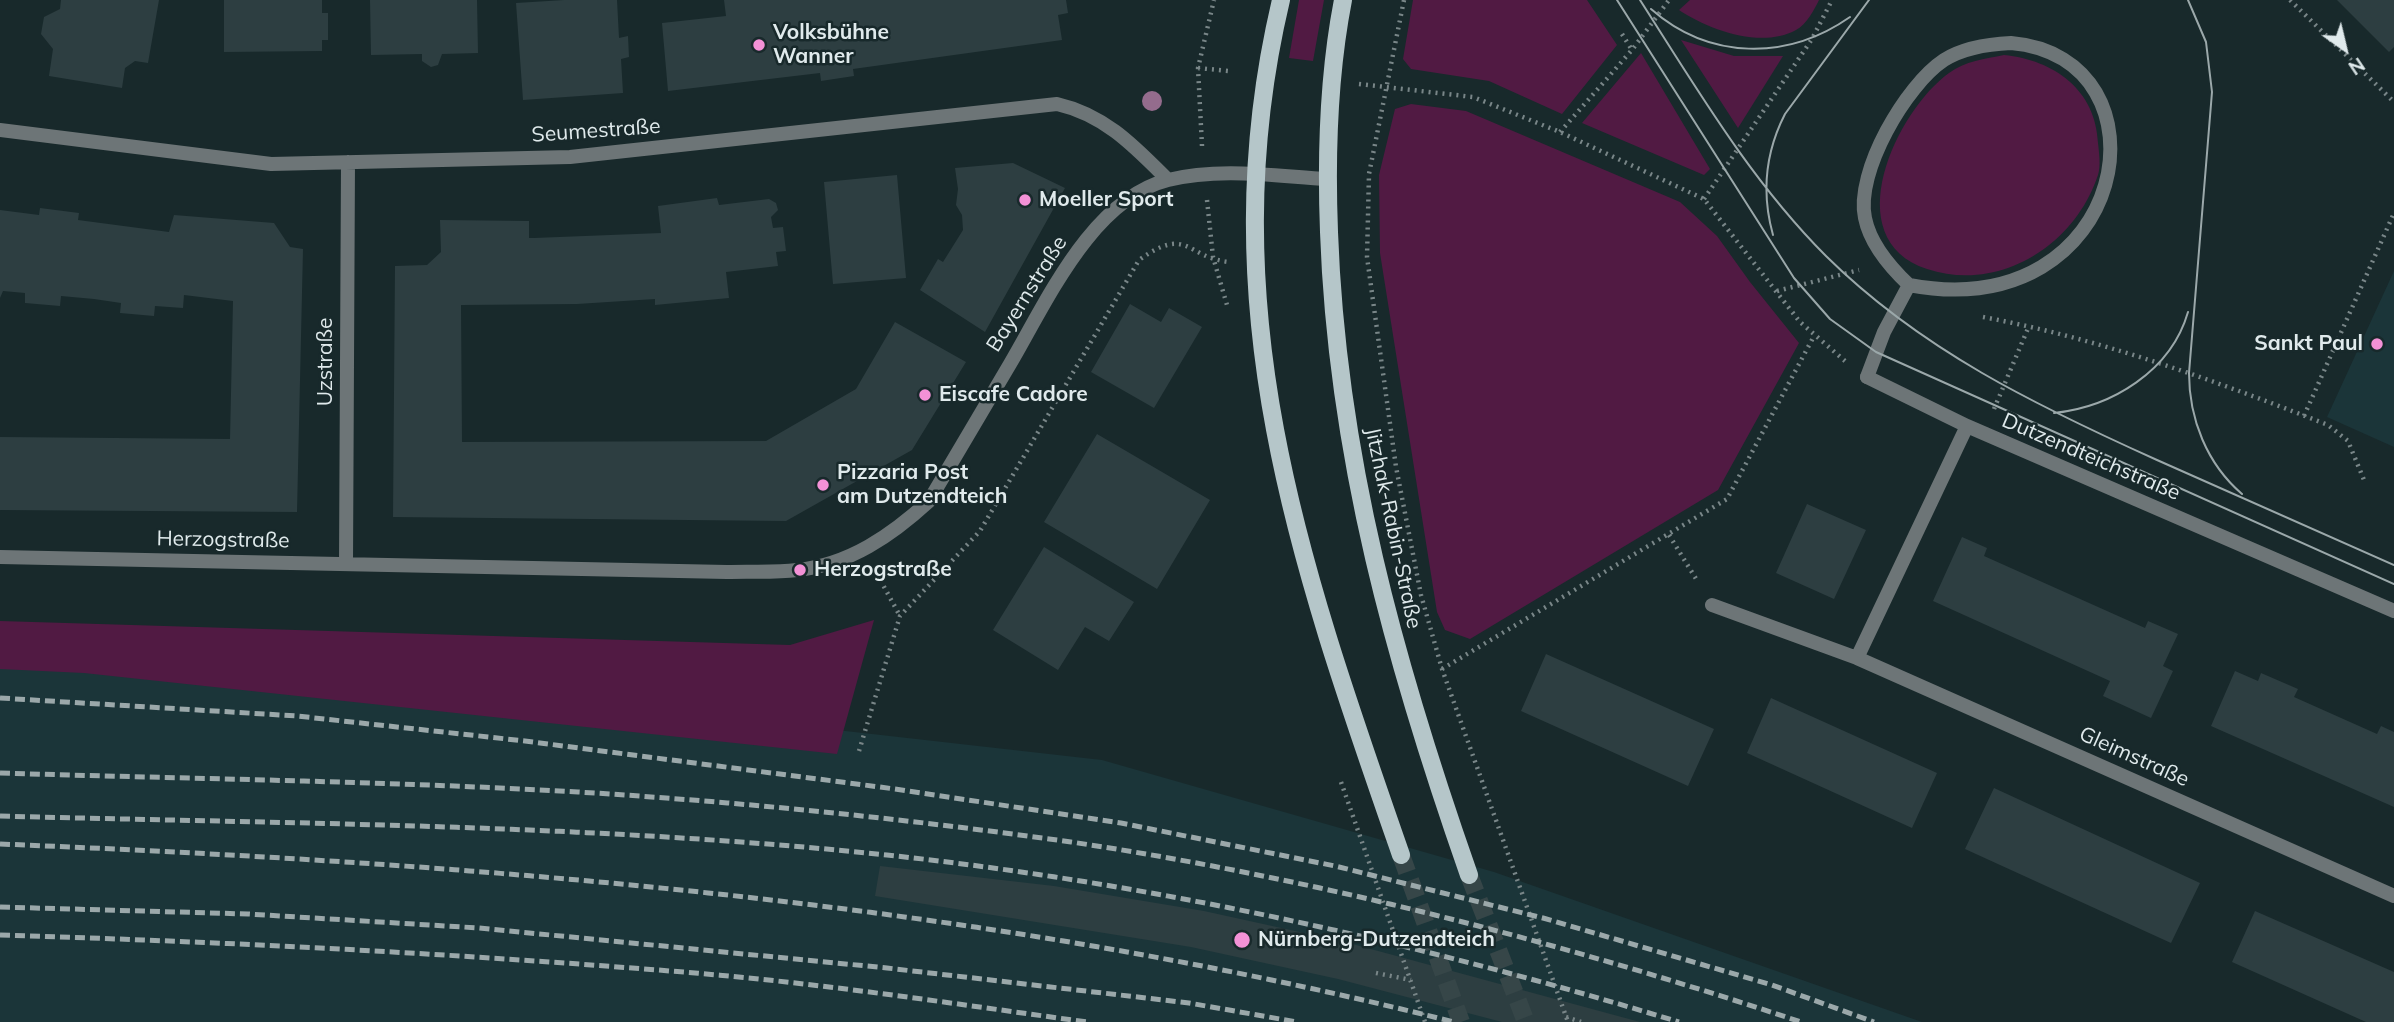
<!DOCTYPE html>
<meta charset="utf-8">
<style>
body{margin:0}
#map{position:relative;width:2394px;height:1022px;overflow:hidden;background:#18292b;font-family:Mulish,sans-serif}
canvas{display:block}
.north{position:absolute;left:2310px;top:14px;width:70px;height:70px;-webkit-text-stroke:5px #18292b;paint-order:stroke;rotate:146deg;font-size:19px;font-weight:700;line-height:28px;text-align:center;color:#e0eaec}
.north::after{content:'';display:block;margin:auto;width:24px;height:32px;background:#e0eaec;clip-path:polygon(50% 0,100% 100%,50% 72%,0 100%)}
</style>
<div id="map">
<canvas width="2394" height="1022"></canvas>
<div class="north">N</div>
</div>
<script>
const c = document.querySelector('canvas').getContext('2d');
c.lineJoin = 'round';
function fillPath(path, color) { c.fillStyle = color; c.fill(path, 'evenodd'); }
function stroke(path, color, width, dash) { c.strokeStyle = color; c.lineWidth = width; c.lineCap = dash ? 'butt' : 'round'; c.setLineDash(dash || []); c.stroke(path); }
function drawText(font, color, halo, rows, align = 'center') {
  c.font = font + ' Mulish,sans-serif'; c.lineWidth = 5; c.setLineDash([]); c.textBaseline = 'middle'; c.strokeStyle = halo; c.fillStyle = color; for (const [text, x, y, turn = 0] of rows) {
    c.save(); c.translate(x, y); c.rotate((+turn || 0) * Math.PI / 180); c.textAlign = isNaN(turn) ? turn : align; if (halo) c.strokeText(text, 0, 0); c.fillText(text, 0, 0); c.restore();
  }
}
fillPath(new Path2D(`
 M2394,271V447L2327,417Z
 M0,644L120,649L1102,760L1494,872L1922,1022H0Z`), '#1b3539');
fillPath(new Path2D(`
 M1299,0H1324L1313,61L1289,58Z
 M1413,0H1587L1617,45L1562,114L1489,81L1411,69L1403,59Z
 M1690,0H1819C1814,10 1807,24 1796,30C1761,49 1709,30 1679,10Z
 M1681,40L1734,56H1783L1738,128Z
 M1641,53L1710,169L1704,175L1582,123Z
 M2004,55C2054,60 2096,90 2098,143C2099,152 2101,166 2098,175C2075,245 2000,293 1927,269C1836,239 1896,111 1949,73C1965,61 1985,59 2004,55Z
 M1411,104L1466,111L1680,202L1717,236L1750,282L1799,343L1718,490L1470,639L1445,630L1437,612L1380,253L1379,175L1395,109Z
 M874,620L837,754L84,673L0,669V621L790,645Z`), '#511a43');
fillPath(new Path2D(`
 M61,0H159L148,63L135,61L125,68L122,88L49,76L53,49L41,34L44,17L60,9Z
 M224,0H322V13H328V40H322V51L224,52Z
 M370,0H477L478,53L442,54L438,65L431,67L422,61V54L371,55Z
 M564,0H617L619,38L628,36L629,57L621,59L623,93L523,100L516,3Z
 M724,0H1066L1068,13L1058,15L1062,40L853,69L854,76L821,81L820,73L668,91L662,23L726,16Z
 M2337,0H2394V47L2389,52Z
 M1013,163L1065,188L985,332L920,290L938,259L943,262L963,230L962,215L956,205L958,189L955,168Z
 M897,175L906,278L833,284L824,182Z
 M717,198L719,205L769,199L776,203L778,210L771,217L773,228L783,227L786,251L776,252L778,266L726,272L729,298L655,305V299L577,304L461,305L462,442L766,441L856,389L895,322L966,362L912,450L786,521L393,517L395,266L427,265L441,252L440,220L529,221V238H534L661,233L658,206Z
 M40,208L79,213L78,220L169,232L174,215L274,223L290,247L303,249L297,512L0,510V437L230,439L233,301L184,295L183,308L155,306L154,316L120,313L121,303L94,299L61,296L60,306L25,303V293L3,291L0,298V210L39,215Z
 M1130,304L1161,322L1169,308L1202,327L1154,408L1091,372Z
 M1097,434L1210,500L1157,589L1044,522Z
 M1807,504L1866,530L1834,599L1776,573Z
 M1962,537L1987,548L1984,556L2145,628L2148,621L2178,634L2163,666L2173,671L2151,718L2103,696L2110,681L1933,601Z
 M1044,547L1134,602L1109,641L1085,627L1058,670L993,630Z
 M1546,654L1714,729L1688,786L1521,711Z
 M2235,671L2258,681L2261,673L2298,689L2294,697L2377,734L2381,726L2394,732V807L2211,726Z
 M1771,698L1937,773L1912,828L1747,753Z
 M1994,788L2200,883L2171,943L1965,849Z
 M880,866L1054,886L1204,911L1345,942L1640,1022H1502L1338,979L1191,947L875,896Z
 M2255,911L2394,972V1022H2366L2232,962Z`), '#2d3e41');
stroke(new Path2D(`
 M1401,855L1461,1022
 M1469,875L1526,1022`), '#364648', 18, [18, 9]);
stroke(new Path2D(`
 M1404,0L1369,174L1367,257L1396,467L1421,595L1442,669L1568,1022
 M2290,0L2394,102
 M1622,34L1632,50
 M1198,68L1229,71
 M1359,84L1473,97L1560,132L1704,199L1800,322L1845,361
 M1560,132L1632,50L1669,0
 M1202,146L1198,68L1214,0
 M1704,199L1812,39L1832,0
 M1207,200L1213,257L1227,305
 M1777,291L1859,270
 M1983,317C2101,339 2216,381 2328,425L2348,441L2364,480
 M1994,409L2029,326
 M2304,416L2394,213
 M1669,535L1698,582
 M877,574L900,616
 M1442,669L1727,499L1814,336
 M859,751L900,616L980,531L1139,260C1188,225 1185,257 1229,262
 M1341,782L1425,1022
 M1376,973L1411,980
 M1566,1017L1581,1022`), '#798688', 4.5, [2, 5]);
stroke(new Path2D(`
 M2011,43C2176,57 2131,327 1909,285C1891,268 1870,243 1865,218C1855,172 1906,85 1944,60C1963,48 1989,44 2011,43Z
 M1867,377L1884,332L1909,285`), '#6d7577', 14);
stroke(new Path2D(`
 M0,130L271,164L570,157L1057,104C1105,115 1134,146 1168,180
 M1867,377L1967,426L2394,611
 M1967,426L1857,658L2394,896
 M0,557L727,572C750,571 774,573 797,570C849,565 892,535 929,501C956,456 983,410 1010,364C1047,301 1092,199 1168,180C1219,167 1276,176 1327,179
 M346,563L348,162
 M1712,605L1857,658`), '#6d7577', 14);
stroke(new Path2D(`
 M1281,0C1208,308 1301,568 1401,855
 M1343,0C1328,77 1326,154 1329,232C1337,457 1395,664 1469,875`), '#b5c6c9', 18);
stroke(new Path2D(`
 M1617,0L1794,278L1830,319L1876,352L2394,584
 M1640,0C1697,89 1751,181 1826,256C1921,350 2037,406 2157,460C2236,495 2315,530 2394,565
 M2188,0L2206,42L2212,92L2189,373C2189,419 2207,464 2242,494
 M1651,9C1709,60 1787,61 1850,17
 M1773,235C1761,192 1765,153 1785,114L1869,0
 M2054,413C2112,407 2171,371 2188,312`), '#9ba8aa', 2);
stroke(new Path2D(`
 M0,698L297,716L525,741L895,789L1121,823L1335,866L1543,918L1772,985L1874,1022
 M0,773C192,779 386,781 578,792C743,802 908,819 1071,842C1319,879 1564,943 1801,1022
 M0,816C296,824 592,824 887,855C1156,884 1421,943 1679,1022
 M0,844C488,864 979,902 1454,1022
 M0,907L248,914L479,928L887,968L1189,1003L1297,1022
 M0,935C232,942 464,954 695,973C826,984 956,1004 1087,1022`), '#9ba8aa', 5, [10, 5]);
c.fillStyle = '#946c8d';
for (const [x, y] of [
 [1152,101]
]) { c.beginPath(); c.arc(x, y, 10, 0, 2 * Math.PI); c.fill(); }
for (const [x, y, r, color] of [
 [759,45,7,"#f391d6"],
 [1025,200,7,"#f391d6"],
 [2377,344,7,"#f391d6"],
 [925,395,7,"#f391d6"],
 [823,485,7,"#f391d6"],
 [800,570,7,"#f391d6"],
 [1242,940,9,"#f391d6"]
]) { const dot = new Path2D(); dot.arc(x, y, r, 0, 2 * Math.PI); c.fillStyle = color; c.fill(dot); stroke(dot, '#18292b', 2.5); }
drawText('bold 21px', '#e0eaec', '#18292b', [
 ["Volksbühne",773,33],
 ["Wanner",773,57],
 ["Moeller Sport",1039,200],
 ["Sankt Paul",2363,344,"right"],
 ["Eiscafe Cadore",939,395],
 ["Pizzaria Post",837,473],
 ["am Dutzendteich",837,497],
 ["Herzogstraße",814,570],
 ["Nürnberg-Dutzendteich",1258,940]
], 'left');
drawText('21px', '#e0eaec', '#18292b', [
 ["Seumestraße",596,131,-4],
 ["Bayernstraße",1027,294,-58],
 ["Uzstraße",326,362,-90],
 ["Dutzendteichstraße",2091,457,23],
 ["Jitzhak-Rabin-Straße",1393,528,78],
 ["Herzogstraße",223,540,1],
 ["Gleimstraße",2134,757,24]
]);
</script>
